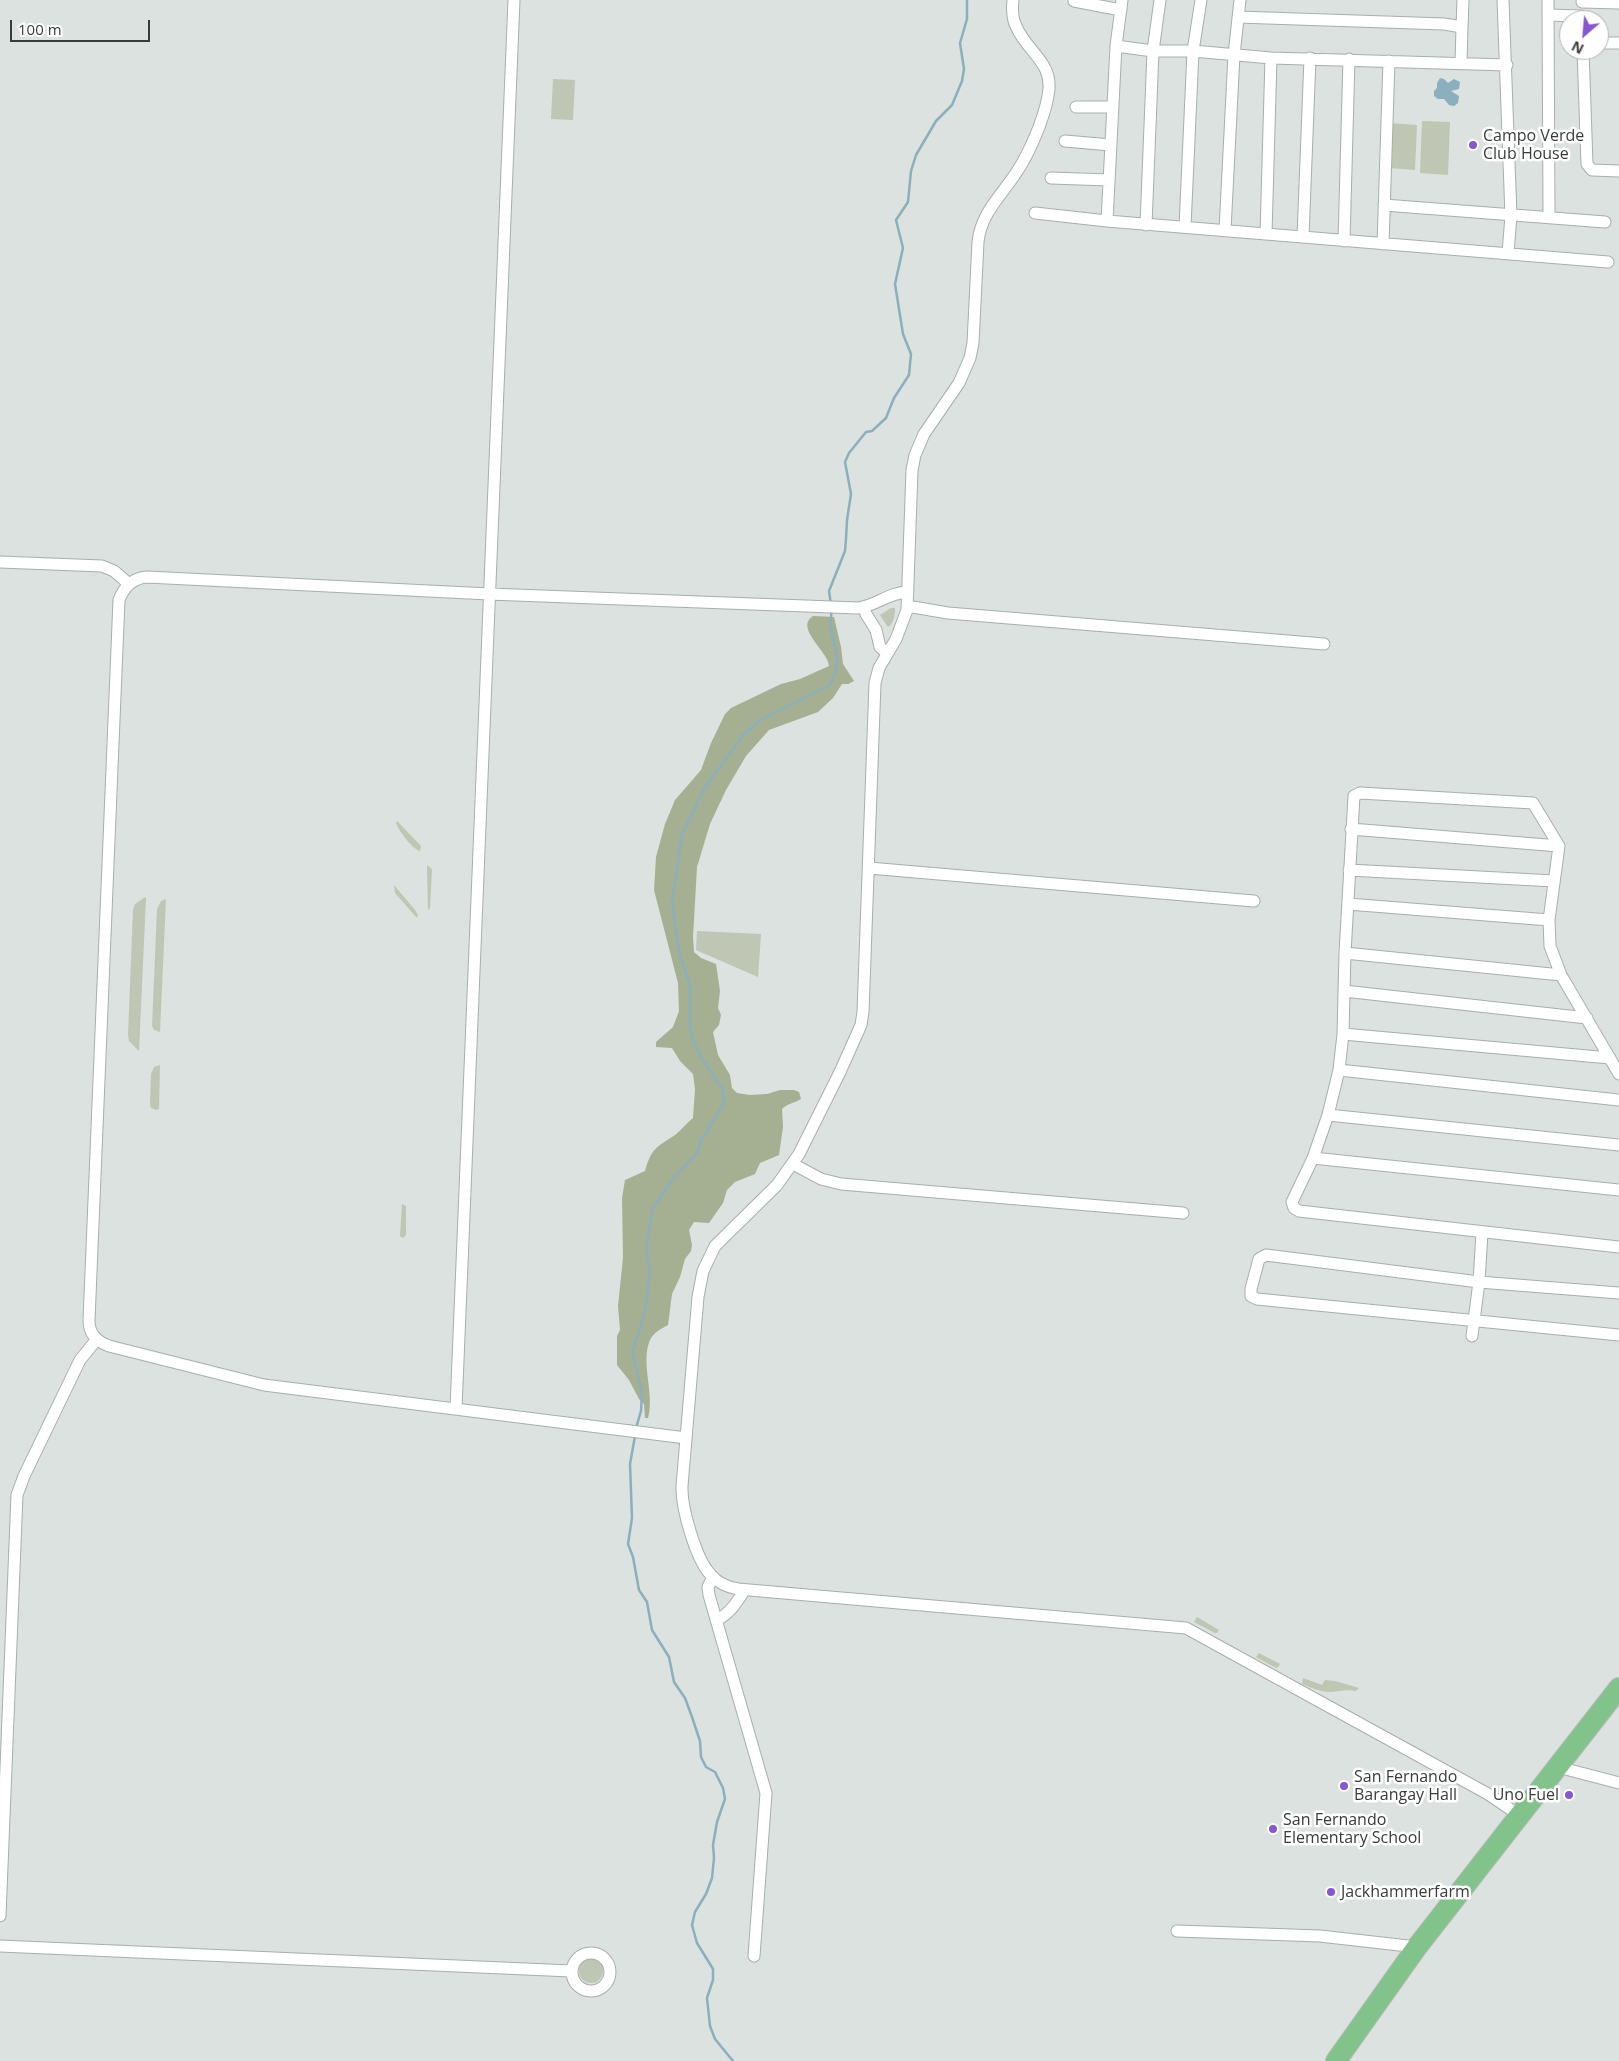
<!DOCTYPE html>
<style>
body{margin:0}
#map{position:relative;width:1619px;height:2061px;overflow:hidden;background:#dbe2df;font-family:"Open Sans",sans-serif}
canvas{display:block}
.north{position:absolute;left:1559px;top:10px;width:50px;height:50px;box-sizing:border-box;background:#fff;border:1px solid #b0b1b0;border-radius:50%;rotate:207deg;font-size:14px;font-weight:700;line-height:20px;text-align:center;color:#393b3a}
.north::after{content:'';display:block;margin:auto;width:18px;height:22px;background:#8557d0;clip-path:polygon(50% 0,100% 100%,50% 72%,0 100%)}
.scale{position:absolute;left:10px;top:20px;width:140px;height:22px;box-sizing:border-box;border:2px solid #393b3a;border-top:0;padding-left:6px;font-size:15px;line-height:18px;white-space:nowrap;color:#393b3a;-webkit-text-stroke:4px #fff;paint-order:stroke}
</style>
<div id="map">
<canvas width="1619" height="2061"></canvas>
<div class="north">N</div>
<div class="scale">100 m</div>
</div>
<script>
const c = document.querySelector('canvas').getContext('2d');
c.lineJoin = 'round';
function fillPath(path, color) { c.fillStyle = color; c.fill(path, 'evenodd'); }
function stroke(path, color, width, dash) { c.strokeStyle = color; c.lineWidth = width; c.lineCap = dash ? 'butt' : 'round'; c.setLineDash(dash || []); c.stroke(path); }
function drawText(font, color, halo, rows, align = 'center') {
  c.font = font + ' "Open Sans",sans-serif'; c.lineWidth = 5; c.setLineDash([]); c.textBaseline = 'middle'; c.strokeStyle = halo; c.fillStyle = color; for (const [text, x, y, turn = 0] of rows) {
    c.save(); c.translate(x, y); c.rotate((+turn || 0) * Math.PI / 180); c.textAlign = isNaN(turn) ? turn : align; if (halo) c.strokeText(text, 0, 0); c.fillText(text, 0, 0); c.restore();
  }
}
fillPath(new Path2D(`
 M553,79L575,80L573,120L551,119Z
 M1422,121L1450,122L1448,175L1420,173Z
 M1390,123L1417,125L1415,170L1388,168Z
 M891,608H895C895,614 894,624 888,627L880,615Z
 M397,821L421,846L420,851C412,849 399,831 396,823Z
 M427,865L432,869L430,908L428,910Z
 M394,885L415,910L418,915L417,918L395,893Z
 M145,897L146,898L139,1051L129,1041L128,1035L133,910L135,904Z
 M166,899L160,1032L154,1030L152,1026L157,909L161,901Z
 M697,931L761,934L758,977L696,950Z
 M160,1065L159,1109L156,1110L151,1108L150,1104L151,1074L154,1067Z
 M402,1204L406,1206V1235L403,1238L400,1236Z
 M1197,1617L1219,1630L1217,1633H1215L1194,1622Z
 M1259,1653L1280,1664L1278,1667L1276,1668L1256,1657Z
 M1303,1678L1322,1685L1325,1680L1335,1681L1359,1688L1356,1691C1346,1689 1340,1691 1331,1692C1320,1692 1312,1688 1302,1684Z
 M579 1971a12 12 0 1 1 24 0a12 12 0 1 1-24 0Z`), '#bfc6b3');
fillPath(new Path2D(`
 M813,616L834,617L841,647L843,664L854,681L848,684H842L833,698L818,712L769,730L746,756L726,790L710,824L697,867L693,937L694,952L701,958L716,964L720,991L718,1008L721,1015L719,1025L713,1032L718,1055L730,1075L732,1088L737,1093L750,1095L767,1094L780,1090H794L799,1092L801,1099C795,1103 788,1103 782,1109L783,1127L779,1155L760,1163L755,1174L735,1182L727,1190L723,1203L709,1223L694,1222L689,1230L692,1245L691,1251L685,1259L680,1277L672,1294L668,1325C662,1328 653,1333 650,1340C640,1363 655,1394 648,1418H645L644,1404L639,1399L629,1380L617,1365V1336L620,1330L618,1306L623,1258L622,1198L625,1180L645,1171C652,1147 656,1148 675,1135C681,1130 687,1123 693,1118L695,1089L693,1074L680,1061L672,1048L656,1047V1042L673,1027L679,1011L678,983L654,890L656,857L665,824L675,800L701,770L711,743L725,714L731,708L781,684L800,679L829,666C829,652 794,628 813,616Z`), '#a5af92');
fillPath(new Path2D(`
 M1440,78L1444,79L1448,83L1454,79L1460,82L1459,89L1451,91L1459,96L1458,103L1454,106L1449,105L1444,99H1438L1434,96V91L1437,88V83Z`), '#8cafbd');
stroke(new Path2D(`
 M831,605L829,591L845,551L846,539L847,520L851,494L845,462L849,453L866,432L872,431L886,418L894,398L909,375L911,354L903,334L895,284L903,248L896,220L908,202L911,171L916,155L936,121L952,105L962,81L964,69L960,43L967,19V0
 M636,1428L641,1411L642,1393L632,1352L639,1332L646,1306L650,1270L647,1257V1243L653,1208L671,1181L697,1153L701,1141L724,1103L723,1090L701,1057L692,1038L690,1027V984L679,952L672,902L682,834L704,789L743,735L760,720L828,686C845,663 833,651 831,626C830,621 832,615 831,610
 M635,1436L630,1464L632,1518L628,1544L633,1557L639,1590L647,1602L652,1630L669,1657L674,1682L685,1698L692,1717L700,1741L701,1757L706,1767L715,1772L723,1788L725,1799L717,1822L713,1845L714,1858L712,1878L706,1894L695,1912L692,1925L697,1943L713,1969V1980L707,1998L710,2026L715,2039L733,2061`), '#8cafbd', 2.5);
const street = new Path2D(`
 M1013,0C1012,9 1012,18 1016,26C1027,53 1055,62 1048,96C1044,119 1029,154 1016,173C1001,196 981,213 978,242L973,343L970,358L959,383L924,434L915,455L912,470L907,610L896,639L879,668L875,683L863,1012L861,1025L840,1072L799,1154L777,1185L715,1246L703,1271L698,1297L682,1486C681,1507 696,1560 711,1575C718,1583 727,1587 738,1589L1186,1628L1488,1794L1519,1815
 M1503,0L1511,216L1508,253
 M1548,0L1549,216
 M1074,1L1121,10
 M1582,2L1619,3
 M1548,15L1581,16
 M1238,17L1444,24L1462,27L1463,0
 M1599,43H1619
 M1116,46L1122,0
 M1583,50L1587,164L1592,170L1619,171
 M1461,63L1462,27
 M1076,107H1113
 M1065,141L1111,145
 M1051,178L1109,180
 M1384,205L1605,222
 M1035,213L1107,221L1608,262
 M1107,221L1116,46L1153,51H1193L1271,58L1507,65
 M1146,225L1153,51L1160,0
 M1185,227L1193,51L1201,0
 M1225,230L1234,55L1240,0
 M1266,234L1271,58
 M1303,237L1310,58
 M1344,241L1349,59
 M1383,244L1389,61
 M0,562L102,566L114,571L129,584
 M907,606L948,613L1324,644
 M864,607L866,614L876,630L880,647L887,653
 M1351,829L1559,846
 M869,868L1254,901
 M1349,870L1554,881
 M1348,904L1549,920
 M1345,953L1561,975
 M1344,991L1587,1018
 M1343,1034L1610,1058
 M1339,1070L1619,1100
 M1619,1074L1561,975L1550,946L1549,920L1559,846L1533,803L1360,793L1354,796L1345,953L1343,1034L1339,1070L1328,1115L1313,1158L1292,1202L1294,1208L1299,1211L1619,1247
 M1328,1115L1619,1145
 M1313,1158L1619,1190
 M793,1164L821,1179L841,1184L1183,1213
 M1619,1293L1479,1282L1266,1255L1259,1259L1251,1289V1296L1257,1299L1619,1335
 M1472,1336L1479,1282L1482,1232
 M456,1409L514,0
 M686,1438L264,1385L109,1346C96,1341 89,1334 89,1320L119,600C124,587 133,578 147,577L489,594L858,608C876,606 889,592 908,592
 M713,1577L708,1587L709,1595L766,1793L754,1956
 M716,1620C729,1615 737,1602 744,1591
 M1558,1767L1619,1783
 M0,1916L17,1495L24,1476L80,1360L97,1339
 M1177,1931L1320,1936L1417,1947
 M0,1946L571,1971
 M572 1972a19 19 0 1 1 38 0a19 19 0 1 1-38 0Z`);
const highway = new Path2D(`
 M1336,2061L1417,1947L1619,1688`);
stroke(street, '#a8aeac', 13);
stroke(highway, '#bcbcbc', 22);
stroke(street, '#fff', 11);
stroke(highway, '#81c38b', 20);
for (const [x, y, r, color] of [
 [1473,145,5,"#8557d0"],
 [1344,1786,5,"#8557d0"],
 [1569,1795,5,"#8557d0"],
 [1273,1829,5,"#8557d0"],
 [1331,1892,5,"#8557d0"]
]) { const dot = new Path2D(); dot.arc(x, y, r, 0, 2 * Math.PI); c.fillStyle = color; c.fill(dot); stroke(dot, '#fff', 2); }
drawText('16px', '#393b3a', '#fff', [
 ["Campo Verde",1483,136],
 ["Club House",1483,154],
 ["San Fernando",1354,1777],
 ["Barangay Hall",1354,1795],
 ["Uno Fuel",1559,1795,"right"],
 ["San Fernando",1283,1820],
 ["Elementary School",1283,1838],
 ["Jackhammerfarm",1341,1892]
], 'left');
</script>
